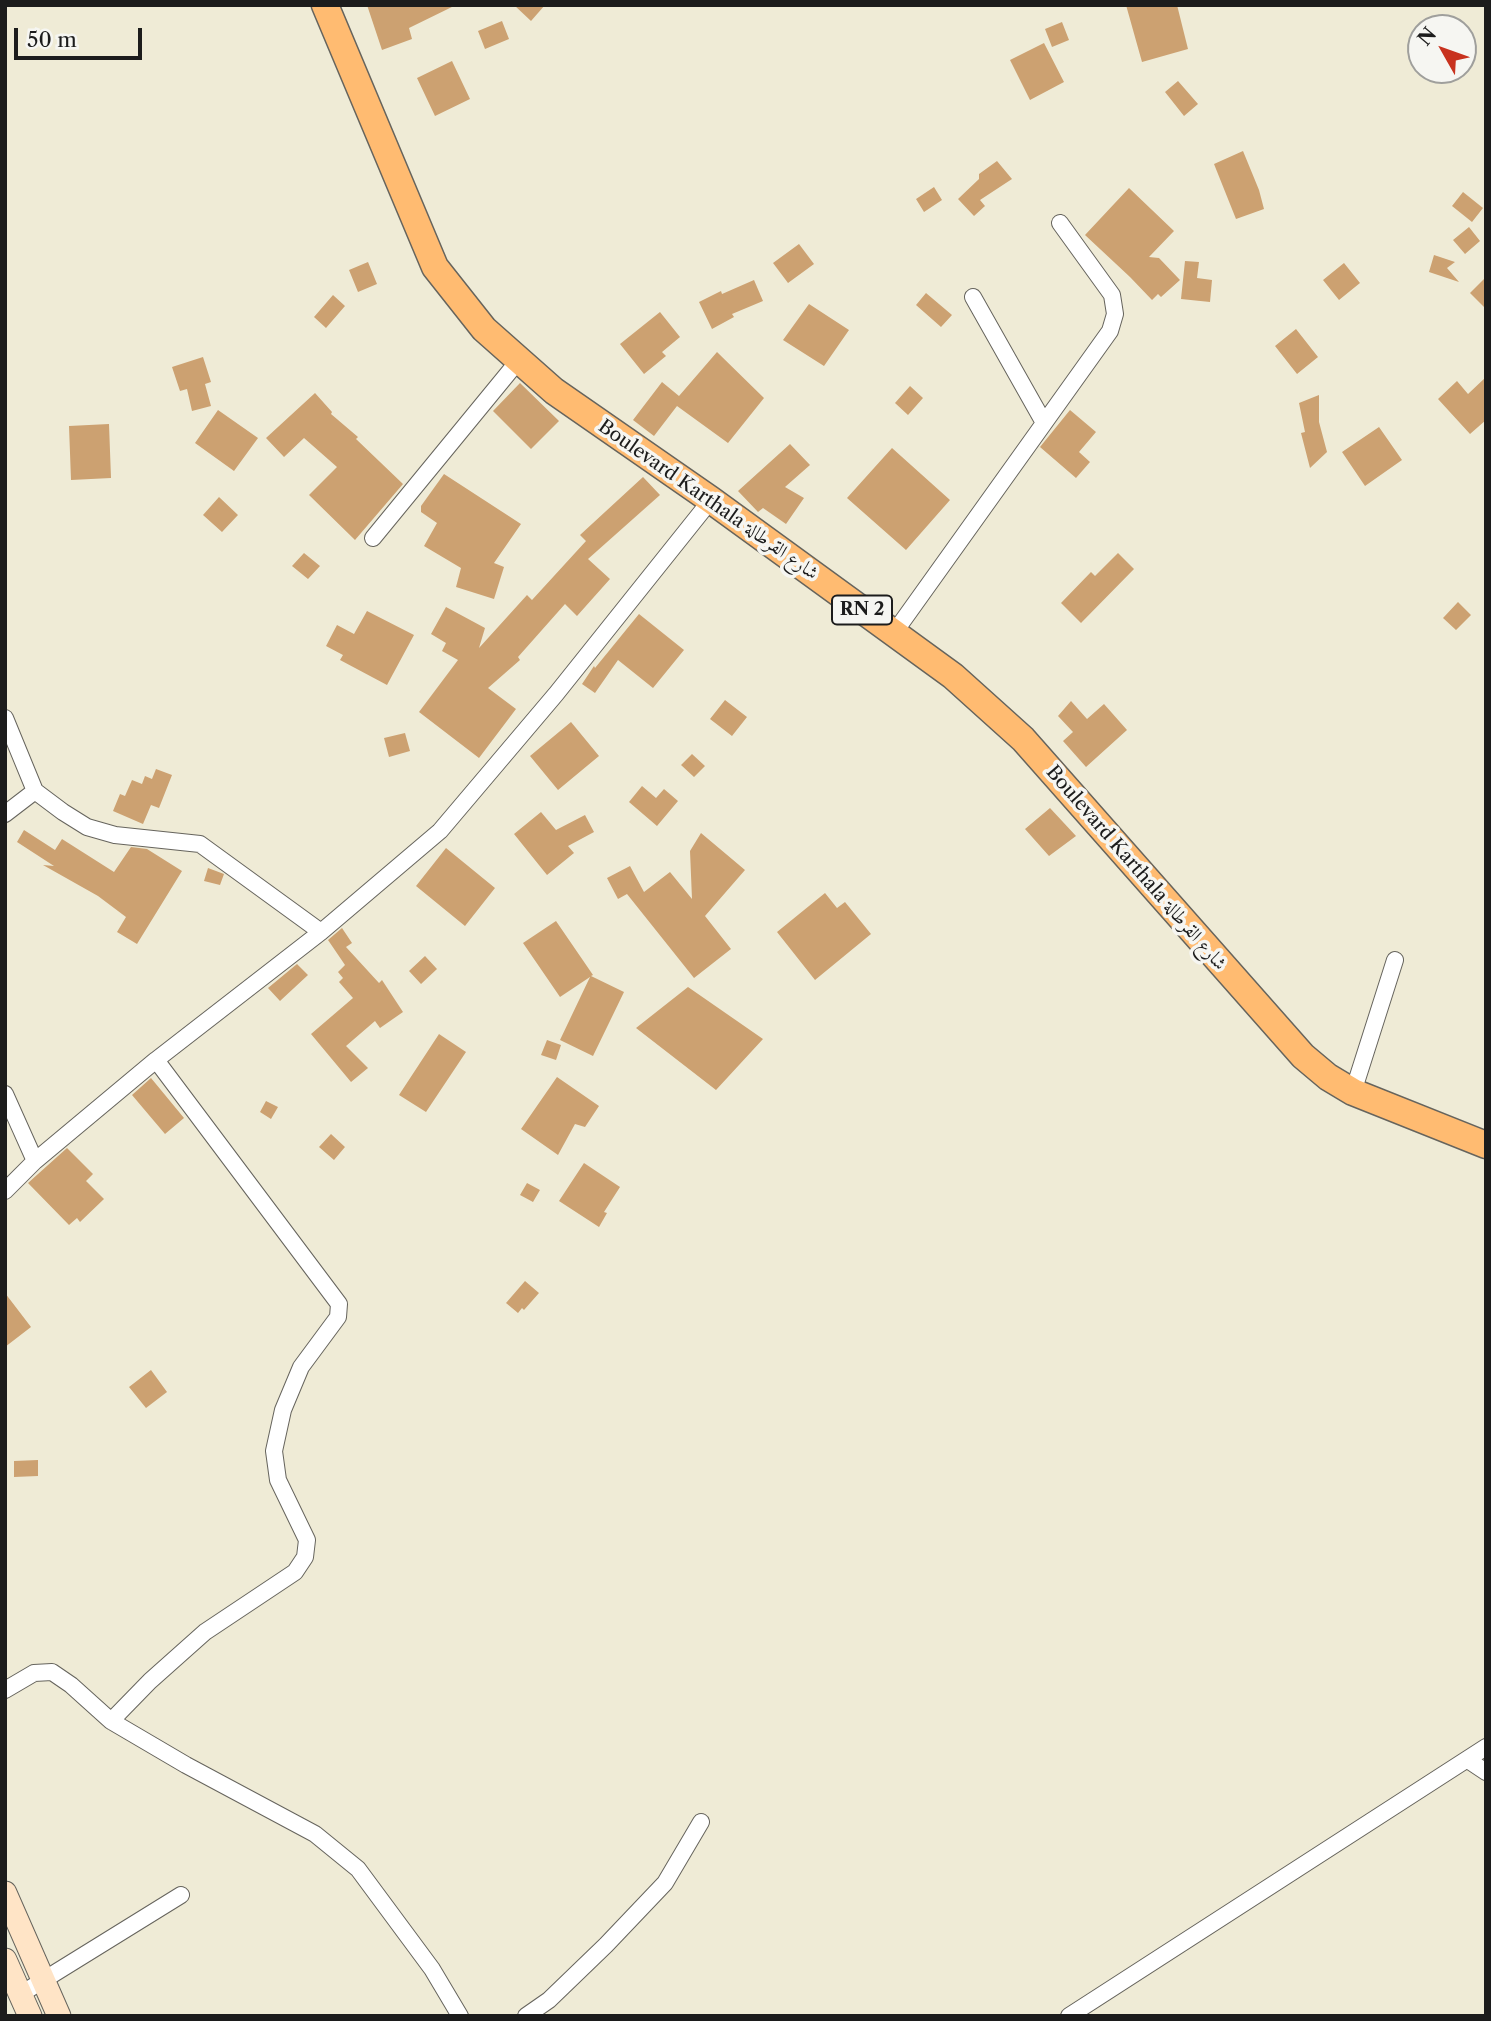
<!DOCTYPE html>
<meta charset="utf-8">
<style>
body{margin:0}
#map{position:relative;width:1491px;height:2021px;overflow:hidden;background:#efebd6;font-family:"Libre Caslon Text",serif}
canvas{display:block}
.frame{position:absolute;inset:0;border:7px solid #1c1c1c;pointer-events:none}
.north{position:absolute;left:1407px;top:14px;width:70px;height:70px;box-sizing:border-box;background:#f6f6f2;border:2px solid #9f9f9c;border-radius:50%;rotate:310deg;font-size:19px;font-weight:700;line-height:28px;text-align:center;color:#1c1c1c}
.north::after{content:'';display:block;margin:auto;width:24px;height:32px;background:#c8321e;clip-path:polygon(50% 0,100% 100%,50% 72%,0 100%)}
.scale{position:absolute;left:14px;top:28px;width:128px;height:32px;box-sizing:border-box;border:4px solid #1c1c1c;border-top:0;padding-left:9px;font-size:21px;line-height:24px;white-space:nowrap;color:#1c1c1c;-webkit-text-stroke:5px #f6f6f2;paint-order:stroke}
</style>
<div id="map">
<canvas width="1491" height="2021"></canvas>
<div class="frame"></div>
<div class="north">N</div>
<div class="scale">50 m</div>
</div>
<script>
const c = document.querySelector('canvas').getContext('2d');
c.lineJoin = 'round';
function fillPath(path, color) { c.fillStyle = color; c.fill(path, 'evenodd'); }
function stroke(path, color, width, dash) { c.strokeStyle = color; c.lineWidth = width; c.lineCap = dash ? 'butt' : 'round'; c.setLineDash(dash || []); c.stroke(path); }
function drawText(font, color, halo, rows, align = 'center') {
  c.font = font + ' "Libre Caslon Text",Amiri,serif'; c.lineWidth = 7; c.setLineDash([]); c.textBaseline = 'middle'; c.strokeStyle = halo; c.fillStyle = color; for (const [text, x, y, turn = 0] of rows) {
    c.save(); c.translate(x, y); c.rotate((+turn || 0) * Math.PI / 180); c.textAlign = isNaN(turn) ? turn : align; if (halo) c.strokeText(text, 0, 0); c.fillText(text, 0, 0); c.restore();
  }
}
fillPath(new Path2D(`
 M367,5H456L409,28L412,39L382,50Z
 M514,5H545L531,21Z
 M1126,5H1177L1188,49L1142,62Z
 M502,21L509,39L485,49L478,31Z
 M1062,22L1069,40L1052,47L1045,29Z
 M1044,43L1064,82L1030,100L1010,60Z
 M452,61L470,99L435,116L417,78Z
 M1178,81L1198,104L1184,116L1165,92Z
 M1243,151L1259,190L1264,209L1236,219L1214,164Z
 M997,161L1012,179L980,200L985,206L974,216L958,199L979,179V174Z
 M934,187L942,200L924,212L916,199Z
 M1129,188L1174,231L1149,257L1159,258L1180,280L1161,297L1158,294L1152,300L1130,277L1085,235Z
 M1463,192L1483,208L1472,222L1452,206Z
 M1469,227L1480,241L1465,254L1453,240Z
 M799,244L814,264L788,283L773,263Z
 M1434,255L1455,262L1447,268L1459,282L1429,272Z
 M1185,261L1199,262L1197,278L1212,280L1210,302L1181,299Z
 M368,262L377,284L358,292L349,270Z
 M1344,263L1360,283L1339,300L1323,280Z
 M1486,277V309L1470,293Z
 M754,280L763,301L732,314L734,317L712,329L699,302L721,291L722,294Z
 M926,293L952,315L941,327L916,305Z
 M333,295L345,306L326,328L314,317Z
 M809,304L849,330L824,366L783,340Z
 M660,312L680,337L662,352L666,356L644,374L620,344Z
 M1296,329L1318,357L1297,374L1275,346Z
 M717,352L764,398L728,443L677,406L654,436L633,420L662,382L679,396Z
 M203,357L211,382L205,384L211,406L192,411L187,389L180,391L172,367Z
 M1486,377V420L1470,434L1438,399L1457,381L1468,394Z
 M520,383L559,421L531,449L493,411Z
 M910,386L923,398L908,415L895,403Z
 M315,393L332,412L331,414L358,437L356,439L403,484L355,540L309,495L337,467L304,438L284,457L266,438Z
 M1319,395V422L1327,452L1310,468L1301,433L1305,432L1299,403Z
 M218,410L258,438L234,471L195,443Z
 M1070,410L1096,432L1079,452L1090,462L1076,478L1040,447Z
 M109,424L111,478L71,480L69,426Z
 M1379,427L1402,460L1365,486L1342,452Z
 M790,444L810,465L785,487L804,498L786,524L763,508L758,512L738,491Z
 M892,448L950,500L906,550L847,498Z
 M444,474L521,524L494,563L504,567L494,599L456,587L461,568L424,546L437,523L421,512V506Z
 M643,477L660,495L588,559L610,579L577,616L565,604L518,657L520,660L488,688L516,709L479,758L419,712L458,660L442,651L446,643L431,634L446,607L485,628L479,648L527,595L532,600L586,541L580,535Z
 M219,497L238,515L222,532L203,515Z
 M304,553L320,566L308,579L292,566Z
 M1118,553L1134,569L1081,623L1061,603L1091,572L1095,576Z
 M1458,602L1471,615L1456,630L1443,618Z
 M367,611L414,635L387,685L340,660L343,655L326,646L337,625L354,634Z
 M639,614L684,650L653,688L618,660L595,693L582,684L594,666L595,668Z
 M725,700L747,717L732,736L710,719Z
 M1071,701L1087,719L1104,704L1127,730L1086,767L1063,741L1073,732L1058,716Z
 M571,722L599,756L558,790L530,756Z
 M405,733L410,751L389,757L384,738Z
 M692,754L705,766L694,777L681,765Z
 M156,769L172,775L159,808L151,805L143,824L113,811L120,794L125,796L132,780L142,784L145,776L152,779Z
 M642,786L656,798L664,789L678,801L657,826L629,802Z
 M1050,808L1076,836L1049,856L1025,829Z
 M541,812L556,830L585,815L594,832L568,846L574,853L547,875L514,834Z
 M24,830L55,850L62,839L114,872L131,847L147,849L182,871L137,944L117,932L126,917L98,896L43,865L54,866L17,842Z
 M701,833L745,870L705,916L731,949L694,978L627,894L618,899L607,878L630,866L644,892L670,872L692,899L690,851Z
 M446,848L495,888L465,926L416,886Z
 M208,868L224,874L220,885L204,881Z
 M825,893L837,908L845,902L871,934L815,980L777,932Z
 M556,921L593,975L591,976L624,992L593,1056L560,1040L590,977L560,997L523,943Z
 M342,928L352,943L346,947L379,983L382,980L403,1012L380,1028L375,1021L346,1046L368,1068L351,1082L311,1034L353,998L339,982L343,978L338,972L345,965L328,940Z
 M425,956L437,969L421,984L409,971Z
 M297,964L308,975L280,1001L268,988Z
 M688,987L763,1039L716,1090L636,1028Z
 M439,1034L466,1052L426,1112L399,1095Z
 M547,1040L561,1045L556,1060L541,1055Z
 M557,1077L599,1106L585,1127L575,1124L558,1155L521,1129Z
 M151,1078L184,1118L165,1134L132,1095Z
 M266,1101L278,1107L271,1119L260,1112Z
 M331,1134L345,1147L334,1160L319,1147Z
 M67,1148L93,1174L86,1181L104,1199L80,1222L77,1218L69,1225L28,1183Z
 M584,1163L620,1187L604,1212L607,1213L599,1227L559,1201Z
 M527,1183L540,1190L533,1202L520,1195Z
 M525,1281L539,1293L524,1310L522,1308L518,1313L506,1303Z
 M5,1293L31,1327L5,1347Z
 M151,1370L167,1392L146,1408L129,1387Z
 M38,1460V1476L14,1477V1461Z`), '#cca171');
const minor = new Path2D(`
 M973,297L1043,421
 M373,538L519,360
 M894,633L1110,331L1115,314L1112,295L1060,223
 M5,718L35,791L63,812L87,827L115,835L200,844L321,932
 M5,814L35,791
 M1353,1092L1395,960
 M5,1094L35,1161
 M5,1191L35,1161L156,1060L321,932L440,831L556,694L711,500
 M5,1690L34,1673L52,1672L71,1685L111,1721L186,1765L315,1834L358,1869L432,1969L460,2016
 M111,1721L150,1681L205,1632L295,1572L305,1557L307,1540L278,1480L274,1451L283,1410L301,1367L338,1317L339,1304L156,1060
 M1468,1760L1486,1772
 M21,1994L181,1895
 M526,2016L549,2000L606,1945L665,1883L701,1822
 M1069,2016L1486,1747`);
const secondary = new Path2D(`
 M5,1893L59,2016
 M5,1960L30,2016`);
const primary = new Path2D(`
 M325,5L435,267L484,329L554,391L711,500L953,676L1023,739L1303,1056L1328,1077L1353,1092L1486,1145`);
stroke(minor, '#66645d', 18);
stroke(secondary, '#66645d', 25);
stroke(primary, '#66645d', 29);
stroke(minor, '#fff', 16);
stroke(secondary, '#ffe4c6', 23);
stroke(primary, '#ffbb71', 26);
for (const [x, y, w] of [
 [862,610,60]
]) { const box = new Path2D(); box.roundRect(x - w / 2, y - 14.5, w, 29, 5); c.fillStyle = '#f6f6f2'; c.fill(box); stroke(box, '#1c1c1c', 2); }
drawText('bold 18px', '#1c1c1c', null, [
 ["RN 2",862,610]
]);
drawText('19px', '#1c1c1c', '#f6f6f2', [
 ["Boulevard Karthala شارع القرطالة",708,500,35],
 ["Boulevard Karthala شارع القرطالة",1136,868,49]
]);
</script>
